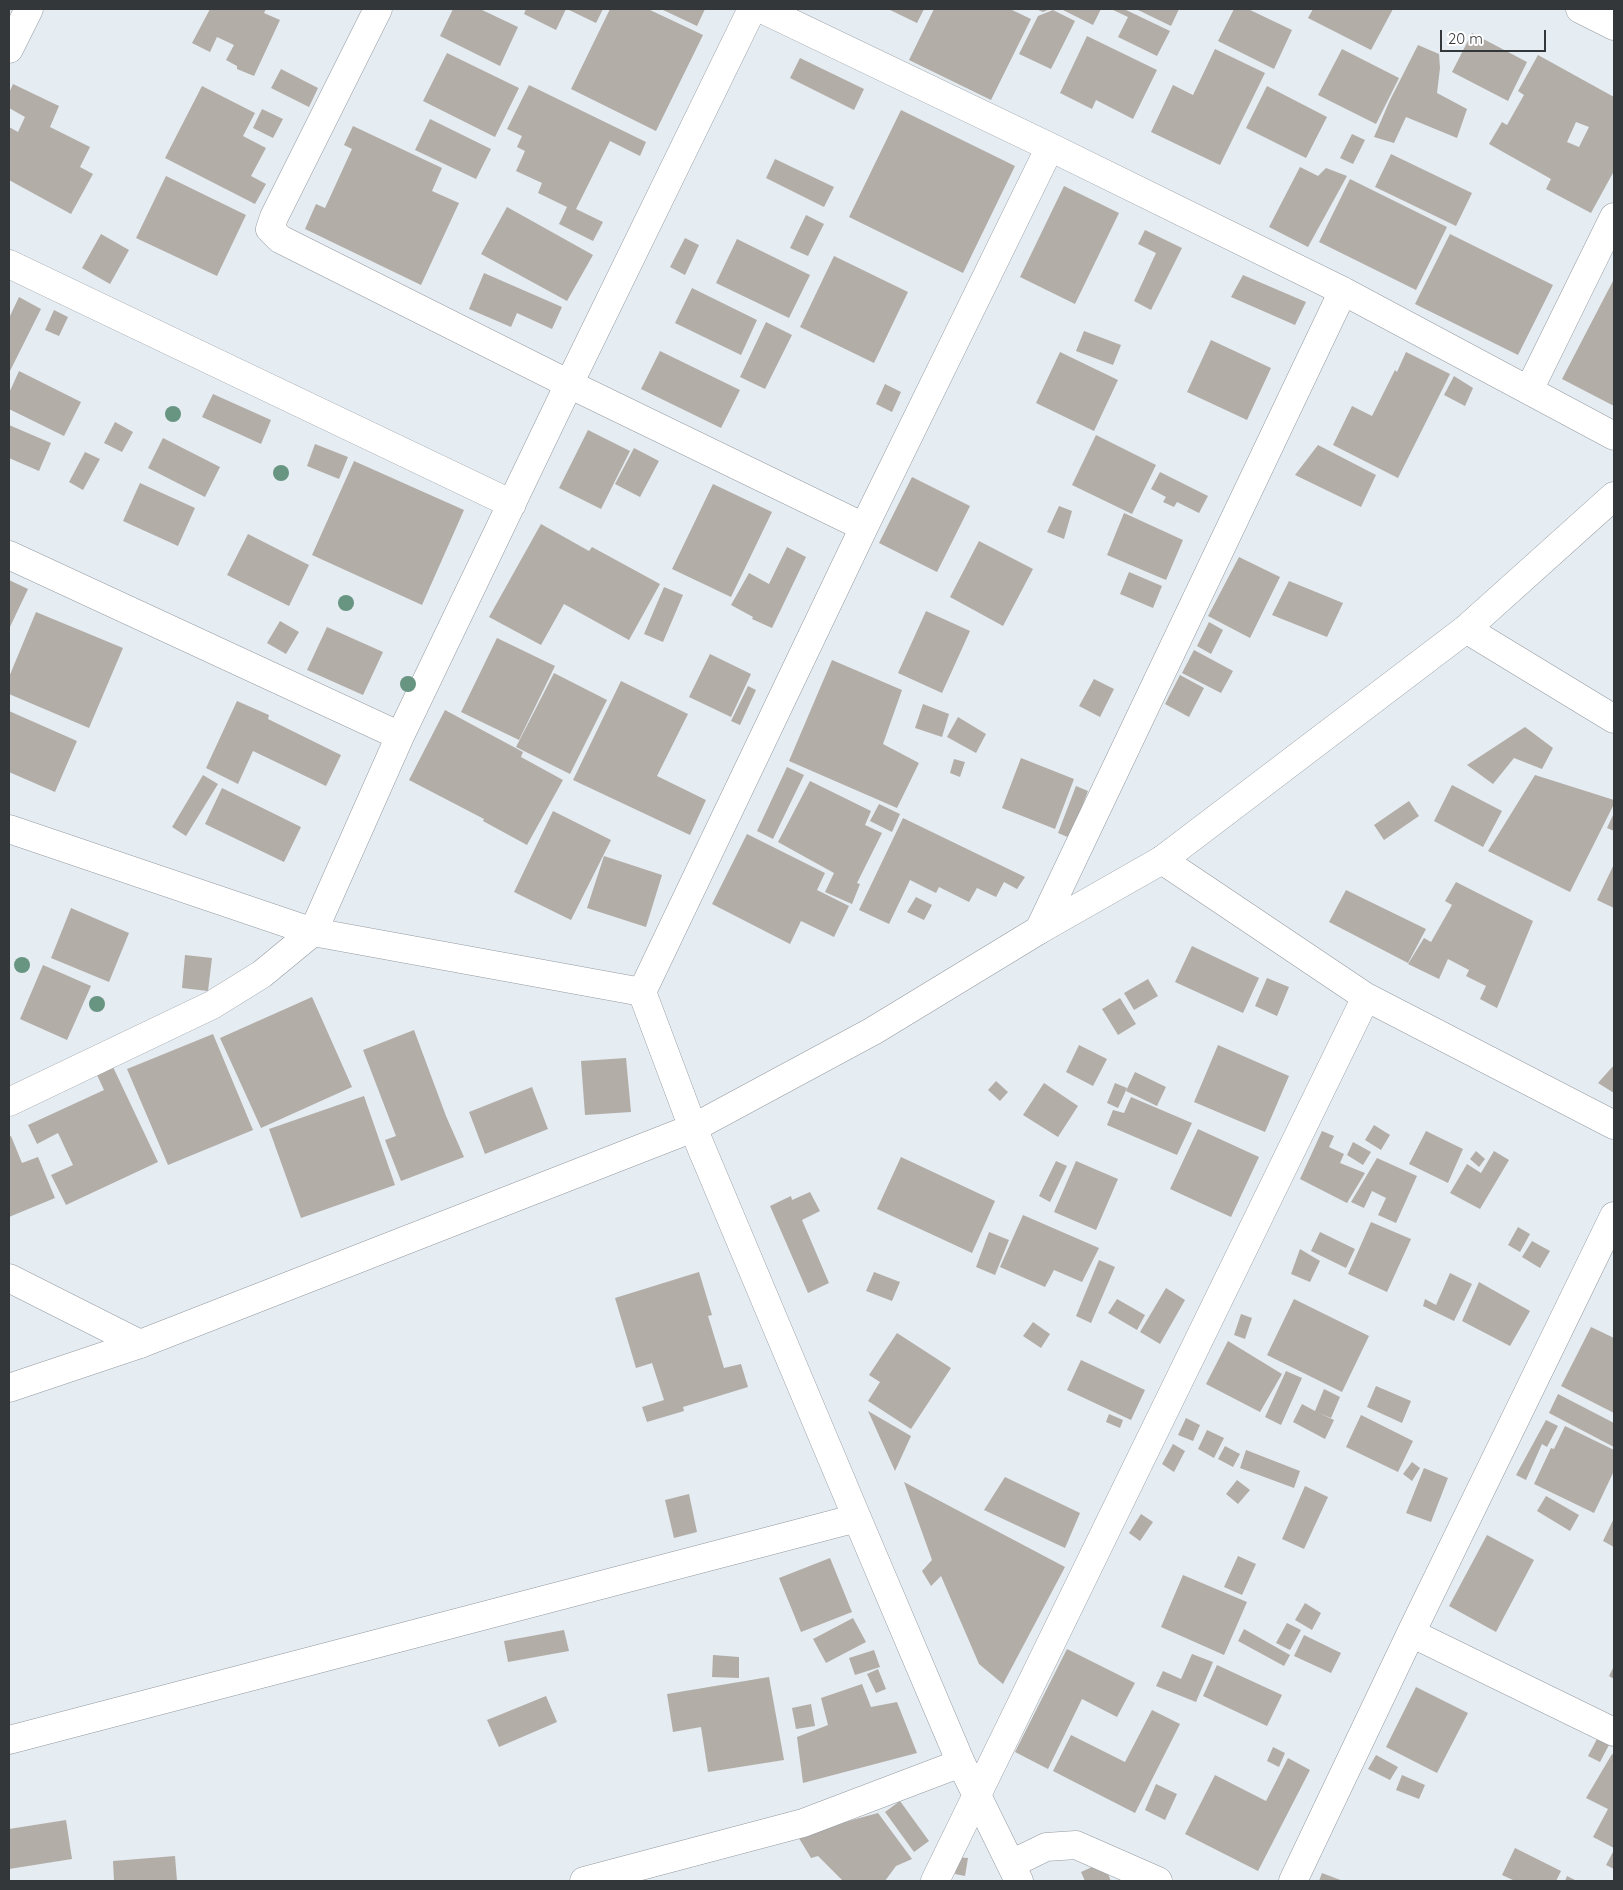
<!DOCTYPE html>
<style>
body{margin:0}
#map{position:relative;width:1623px;height:1890px;overflow:hidden;background:#e5ecf2;font-family:Quicksand,sans-serif}
canvas{display:block}
.frame{position:absolute;inset:0;border:10px solid #343739;pointer-events:none}
.scale{position:absolute;left:1440px;top:30px;width:106px;height:22px;box-sizing:border-box;border:2px solid #343739;border-top:0;padding-left:6px;font-size:15px;line-height:18px;white-space:nowrap;color:#343739;-webkit-text-stroke:4px #fff;paint-order:stroke}
</style>
<div id="map">
<canvas width="1623" height="1890"></canvas>
<div class="frame"></div>
<div class="scale">20 m</div>
</div>
<script>
const c = document.querySelector('canvas').getContext('2d');
c.lineJoin = 'round';
function fillPath(path, color) { c.fillStyle = color; c.fill(path, 'evenodd'); }
function stroke(path, color, width, dash) { c.strokeStyle = color; c.lineWidth = width; c.lineCap = dash ? 'butt' : 'round'; c.setLineDash(dash || []); c.stroke(path); }
fillPath(new Path2D(`
 M210,9H266L264,13L280,20L254,76L237,69V66L226,60L234,45L217,37L210,52L192,43Z
 M453,9H480L518,27L500,66L440,36Z
 M526,9H566L556,30L524,14Z
 M567,9H603L596,23Z
 M610,9H648L703,35L656,131L571,89Z
 M661,9H705L697,26Z
 M888,9H924L917,23Z
 M934,9H1010L1031,19L991,100L909,60Z
 M1036,9H1050L1043,12Z
 M1061,9H1101L1093,25Z
 M1111,9H1124L1170,31L1157,56L1118,37L1128,17Z
 M1136,9H1179L1171,26Z
 M1234,9H1248L1292,30L1274,69L1218,41Z
 M1313,9H1393L1371,50L1308,18Z
 M1053,10L1075,21L1051,69L1019,54L1038,16Z
 M1472,33L1527,62L1508,101L1452,72Z
 M1087,36L1157,70L1133,119L1096,100L1092,109L1060,93Z
 M1418,45L1439,54L1440,68L1437,93L1467,109L1457,138L1406,117L1394,143L1374,137L1390,100Z
 M1215,49L1265,73L1220,165L1151,132L1173,85L1193,95Z
 M1342,49L1399,78L1376,124L1318,95Z
 M447,53L519,88L495,137L423,101Z
 M1538,55L1614,97V171L1591,213L1546,189L1551,179L1489,144L1502,122L1507,125L1524,95L1518,91ZM1576,122L1589,127L1579,147L1567,142Z
 M800,58L864,89L854,110L790,78Z
 M281,69L318,88L309,107L271,88Z
 M13,84L59,106L50,127L90,147L80,167L93,174L71,214L9,180V127L18,132L25,117L9,108V93Z
 M529,85L646,142L640,156L610,141L576,209L603,222L593,241L559,224L567,207L538,193L542,183L516,171L525,151L517,147L522,136L507,129Z
 M202,86L255,113L243,136L266,148L251,176L266,184L255,204L165,158Z
 M1267,86L1327,117L1306,158L1246,128Z
 M262,109L283,119L273,138L253,128Z
 M901,110L1015,166L963,273L849,217Z
 M430,119L491,149L476,179L415,150Z
 M353,126L442,168L432,191L459,203L421,285L305,229L316,204L325,208L352,149L344,145Z
 M1352,134L1365,140L1353,164L1340,158Z
 M1391,154L1472,193L1456,226L1375,187Z
 M775,159L834,187L824,207L766,178Z
 M1300,167L1318,176L1326,168L1347,176L1308,247L1269,227Z
 M166,176L246,215L217,276L136,238Z
 M1350,179L1447,227L1416,290L1319,242Z
 M1064,186L1119,213L1075,304L1020,277Z
 M507,207L593,255L567,301L481,254Z
 M806,215L824,224L808,256L790,248Z
 M1145,230L1182,248L1151,310L1134,301L1156,253L1138,244Z
 M101,234L129,250L110,284L82,268Z
 M1450,234L1553,285L1518,355L1415,304Z
 M685,238L699,245L685,275L670,267Z
 M737,239L810,275L789,318L716,283Z
 M834,256L908,292L874,363L800,327Z
 M484,273L562,307L552,329L517,313L511,327L469,309Z
 M1243,275L1306,302L1295,325L1231,297Z
 M1614,279V406L1562,379Z
 M692,288L757,320L741,355L675,323Z
 M19,297L41,309L9,373V318Z
 M54,310L68,317L59,336L45,330Z
 M766,322L792,335L765,389L740,377Z
 M1084,331L1121,345L1113,365L1076,351Z
 M1211,340L1271,368L1247,420L1187,392Z
 M660,351L740,390L721,428L641,389Z
 M1060,352L1118,380L1094,431L1036,403Z
 M1406,352L1450,374L1398,478L1333,445L1352,406L1372,416L1395,370L1397,372Z
 M19,371L81,402L64,436L9,409V393Z
 M1454,376L1473,388L1465,406L1444,395Z
 M885,384L901,392L892,412L876,404Z
 M213,394L271,420L261,444L202,417Z
 M115,422L133,432L122,452L104,443Z
 M9,425L51,443L39,471L9,458Z
 M588,430L630,451L601,509L559,488Z
 M1096,435L1156,465L1132,514L1072,485Z
 M163,438L220,467L205,497L148,468Z
 M315,444L348,457L339,479L307,466Z
 M1318,445L1376,475L1361,507L1295,475Z
 M634,448L659,461L640,497L615,484Z
 M85,452L100,459L83,490L69,482Z
 M354,461L464,510L422,605L312,555Z
 M1160,472L1208,496L1199,513L1177,502L1174,507L1163,502L1166,497L1151,489Z
 M912,477L970,506L937,572L879,543Z
 M140,483L195,508L178,546L123,521Z
 M713,484L772,512L731,597L672,569Z
 M1059,506L1072,511L1064,539L1047,532Z
 M1124,513L1183,540L1166,580L1107,555Z
 M541,524L589,551L592,547L660,584L629,640L564,604L541,645L489,617Z
 M248,534L309,565L289,606L227,575Z
 M979,541L1033,569L1003,626L950,597Z
 M787,547L806,557L772,628L752,619L753,617L731,605L749,573L769,584Z
 M1239,557L1280,577L1250,638L1208,616Z
 M1129,572L1162,586L1153,608L1120,594Z
 M9,580L28,589L9,629Z
 M1289,581L1343,603L1327,637L1272,615Z
 M664,587L683,595L663,642L644,634Z
 M926,611L970,631L942,693L898,673Z
 M36,612L123,648L89,728L9,694V677Z
 M280,621L299,632L286,654L267,643Z
 M1209,622L1223,630L1211,654L1197,646Z
 M327,627L383,652L363,695L307,670Z
 M497,638L555,666L519,740L461,712Z
 M1194,650L1233,671L1221,693L1182,673Z
 M710,654L751,674L731,717L689,697Z
 M832,660L902,690L883,744L919,763L897,808L789,761Z
 M554,673L607,700L570,774L516,747Z
 M1180,675L1204,688L1189,717L1165,704Z
 M1094,679L1114,689L1100,717L1079,706Z
 M621,681L688,714L657,776L706,800L690,835L573,780Z
 M748,686L756,690L740,725L731,721Z
 M237,701L269,715L268,719L341,755L326,786L253,751L238,784L206,768Z
 M923,704L949,714L942,737L915,728Z
 M445,710L523,752L521,757L563,780L527,845L483,821L484,819L409,780Z
 M9,711L77,741L55,792L9,772Z
 M958,717L986,734L976,753L947,737Z
 M1525,727L1553,748L1542,769L1514,758L1493,784L1467,765Z
 M1021,758L1074,779L1055,829L1002,808Z
 M954,759L965,762L960,777L950,773Z
 M787,767L804,775L773,839L757,831Z
 M203,775L218,784L186,836L172,827Z
 M1535,775L1614,800V804L1570,892L1488,851Z
 M810,781L871,811L865,825L882,833L857,883L860,884L852,904L825,892L834,873L778,842Z
 M1452,785L1502,811L1483,847L1434,821Z
 M1076,786L1088,791L1070,838L1058,833Z
 M222,788L301,827L284,862L205,824Z
 M1409,801L1419,816L1384,840L1374,825Z
 M879,804L900,814L892,832L870,821Z
 M553,811L611,840L571,920L514,892Z
 M1614,813V831L1607,828Z
 M903,818L1025,877L1017,889L1004,882L996,897L977,888L969,902L939,887L936,893L910,880L889,924L859,910Z
 M747,834L825,873L817,890L849,906L834,937L801,921L790,944L712,904Z
 M604,856L662,875L646,927L587,908Z
 M1614,864V908L1597,900Z
 M1456,882L1533,921L1497,1008L1480,999L1486,986L1466,976L1469,970L1448,959L1439,979L1408,964L1424,938L1431,942L1452,905L1445,901Z
 M1346,890L1426,929L1408,963L1329,922Z
 M916,897L932,905L924,920L907,912Z
 M71,908L129,933L109,982L51,958Z
 M1192,946L1259,978L1243,1013L1175,982Z
 M185,955L212,958L208,991L182,988Z
 M43,965L91,986L67,1040L20,1019Z
 M1267,978L1289,987L1277,1016L1255,1006Z
 M1148,979L1158,996L1134,1010L1124,993Z
 M312,997L352,1087L261,1128L220,1038Z
 M1120,998L1136,1024L1118,1035L1102,1009Z
 M414,1030L446,1116L464,1157L401,1181L385,1140L396,1136L363,1050Z
 M213,1034L253,1130L168,1165L127,1069Z
 M1079,1045L1107,1059L1093,1086L1066,1072Z
 M1218,1045L1289,1076L1265,1132L1194,1102Z
 M626,1058L631,1112L585,1115L581,1061Z
 M1614,1065V1093L1598,1083Z
 M113,1067L158,1162L66,1205L51,1175L73,1165L58,1133L37,1144L28,1125L104,1090L97,1075Z
 M1135,1072L1166,1087L1157,1106L1126,1091Z
 M996,1081L1008,1092L1000,1101L988,1090Z
 M1044,1083L1078,1106L1058,1137L1023,1115Z
 M1115,1083L1127,1088L1118,1108L1107,1103Z
 M532,1087L548,1129L485,1154L469,1112Z
 M364,1096L395,1185L301,1218L269,1129Z
 M1131,1097L1192,1123L1177,1155L1107,1125L1113,1110L1124,1113Z
 M1374,1125L1390,1135L1381,1150L1365,1140Z
 M1198,1129L1259,1157L1231,1217L1170,1189Z
 M1322,1131L1334,1136L1329,1147L1344,1154L1340,1163L1365,1173L1347,1203L1300,1179Z
 M1426,1131L1463,1149L1448,1183L1409,1164Z
 M11,1136L22,1163L38,1157L55,1198L9,1217V1137Z
 M1353,1142L1371,1152L1363,1165L1347,1155Z
 M1476,1151L1485,1159L1479,1167L1470,1159Z
 M1494,1151L1509,1160L1480,1209L1450,1193L1467,1164L1481,1173Z
 M901,1157L995,1201L972,1253L877,1209Z
 M1377,1158L1417,1176L1396,1223L1378,1215L1386,1198L1372,1191L1364,1208L1351,1202Z
 M1056,1161L1067,1166L1050,1202L1039,1196Z
 M1076,1161L1118,1179L1096,1230L1054,1212Z
 M810,1192L820,1211L802,1220L829,1283L808,1293L770,1206L791,1196L792,1200Z
 M1023,1215L1099,1248L1082,1282L1054,1270L1045,1287L1000,1267Z
 M1371,1222L1411,1239L1387,1292L1348,1274Z
 M1518,1227L1530,1234L1520,1252L1508,1245Z
 M989,1232L1009,1240L995,1275L976,1267Z
 M1320,1232L1355,1249L1346,1268L1311,1251Z
 M1532,1241L1550,1251L1540,1268L1522,1257Z
 M1300,1249L1320,1261L1310,1282L1291,1274Z
 M1099,1260L1115,1267L1091,1323L1076,1316Z
 M699,1272L712,1315L708,1316L724,1368L741,1364L748,1387L683,1407L684,1411L647,1422L642,1407L664,1400L652,1363L636,1368L615,1298Z
 M874,1272L900,1282L892,1301L866,1291Z
 M1450,1273L1472,1284L1454,1321L1423,1306L1425,1299L1436,1305Z
 M1479,1282L1530,1311L1510,1346L1462,1321Z
 M1166,1288L1185,1300L1160,1344L1140,1332Z
 M1117,1299L1145,1315L1137,1330L1108,1313Z
 M1294,1299L1369,1336L1342,1392L1267,1355Z
 M1241,1314L1252,1318L1245,1339L1234,1335Z
 M1033,1322L1050,1334L1041,1348L1023,1336Z
 M1591,1327L1614,1338V1413L1561,1386Z
 M897,1333L951,1368L911,1429L868,1401L880,1382L869,1375Z
 M1228,1341L1282,1374L1260,1412L1206,1384Z
 M1081,1360L1145,1390L1131,1420L1067,1390Z
 M1286,1371L1302,1378L1281,1425L1265,1417Z
 M1376,1386L1411,1401L1402,1423L1367,1407Z
 M1324,1389L1340,1397L1331,1418L1319,1413L1334,1420L1325,1439L1293,1422L1302,1404L1315,1411Z
 M1558,1394L1614,1423V1447L1549,1413Z
 M868,1411L911,1436L895,1471Z
 M1109,1414L1123,1420L1120,1428L1106,1422Z
 M1361,1415L1413,1441L1398,1472L1346,1447Z
 M1186,1418L1200,1425L1193,1441L1178,1435Z
 M1546,1420L1558,1426L1547,1447L1542,1444L1526,1480L1516,1475Z
 M1565,1426L1614,1450V1471L1594,1513L1534,1484L1551,1448L1554,1449Z
 M1207,1430L1224,1438L1214,1458L1198,1449Z
 M1173,1444L1185,1451L1174,1472L1162,1464Z
 M1225,1446L1240,1454L1233,1467L1218,1459Z
 M1246,1450L1300,1471L1294,1488L1240,1468Z
 M1412,1462L1420,1468L1412,1481L1403,1474Z
 M1424,1468L1448,1478L1431,1522L1406,1513Z
 M1005,1477L1080,1513L1065,1548L984,1510Z
 M1237,1480L1250,1490L1238,1504L1226,1494Z
 M904,1482L1065,1567L1003,1684L979,1664L941,1576L931,1586L922,1571L932,1560Z
 M1305,1486L1328,1497L1304,1549L1282,1539Z
 M689,1494L697,1532L674,1538L665,1500Z
 M1546,1496L1579,1515L1570,1531L1537,1511Z
 M1141,1514L1153,1522L1140,1541L1129,1533Z
 M1614,1518V1547L1603,1541Z
 M1487,1535L1534,1560L1496,1632L1449,1606Z
 M1238,1556L1256,1564L1242,1595L1224,1587Z
 M830,1558L852,1612L801,1632L779,1578Z
 M1183,1575L1247,1602L1224,1655L1161,1627Z
 M1305,1603L1321,1613L1312,1630L1295,1620Z
 M853,1618L866,1642L826,1663L813,1639Z
 M1287,1623L1301,1630L1290,1650L1276,1643Z
 M1244,1629L1290,1655L1284,1666L1238,1641Z
 M564,1630L569,1651L508,1662L504,1641Z
 M1304,1635L1341,1653L1331,1673L1294,1656Z
 M1067,1649L1135,1683L1117,1717L1082,1699L1048,1769L1015,1752Z
 M874,1650L880,1667L855,1675L849,1658Z
 M1192,1654L1213,1662L1196,1702L1156,1686L1163,1671L1181,1679Z
 M713,1655L739,1657V1678L712,1677Z
 M1217,1665L1282,1695L1267,1726L1203,1696Z
 M1614,1666V1679L1609,1676Z
 M878,1669L886,1689L876,1693L867,1674Z
 M769,1677L784,1760L708,1772L701,1727L673,1732L667,1694Z
 M862,1684L871,1707L897,1702L917,1753L803,1783L797,1737L828,1725L821,1698Z
 M1416,1687L1468,1713L1437,1773L1386,1747Z
 M546,1696L557,1722L499,1747L487,1720Z
 M811,1704L815,1726L796,1729L792,1708Z
 M1152,1710L1180,1724L1135,1813L1053,1771L1071,1735L1125,1762Z
 M1597,1739L1609,1745L1600,1762L1588,1756Z
 M1273,1747L1285,1753L1279,1767L1267,1761Z
 M1612,1754L1614,1755V1848L1593,1837L1608,1809L1586,1798Z
 M1376,1755L1398,1767L1390,1780L1368,1769Z
 M1288,1758L1310,1770L1258,1871L1185,1834L1215,1775L1266,1801Z
 M1402,1775L1425,1785L1419,1799L1396,1790Z
 M1156,1784L1177,1794L1165,1820L1145,1810Z
 M900,1801L929,1841L914,1852L885,1812Z
 M878,1813L912,1859L896,1866L885,1881H843L818,1856L811,1858L797,1835Z
 M66,1820L72,1859L9,1869V1829Z
 M1515,1848L1561,1871L1556,1881H1515L1502,1875Z
 M1614,1850V1869L1606,1865Z
 M175,1856L177,1881H114L113,1861Z
 M957,1857L968,1858L965,1876L955,1874Z
 M1103,1862L1111,1881H1085L1081,1872Z
 M1322,1873L1343,1881H1319Z
 M1567,1876L1577,1881H1565Z`), '#b3ada7');
const minor = new Path2D(`
 M378,9L274,217L270,229L280,239L569,384L864,527
 M762,9L1050,147L1343,291L1614,436
 M1580,9L1614,26
 M9,49L29,9
 M9,264L512,504
 M1529,390L1614,217
 M9,555L400,736
 M1466,629L1614,719
 M9,829L313,932L642,992L693,1128L857,1518L961,1763L1019,1881
 M1162,860L1366,997L1614,1125
 M1039,930L1343,291
 M642,992L864,527L1050,147
 M9,1102L212,1005L262,974L313,932L400,736L569,384L752,9
 M9,1278L140,1344
 M1411,1633L1614,1732
 M9,1740L857,1518
 M1011,1864L1046,1847L1076,1845L1158,1881
 M584,1881L803,1823L961,1763
 M935,1881L1366,997
 M1293,1881L1411,1633L1614,1216`);
const tertiary = new Path2D(`
 M9,1388L140,1344L693,1128L873,1031L1039,930L1162,860L1466,629L1614,496`);
stroke(minor, '#949aa0', 29);
stroke(tertiary, '#949aa0', 29);
stroke(minor, '#fff', 28);
stroke(tertiary, '#fff', 28);
c.fillStyle = '#689482';
for (const [x, y] of [
 [173,414],
 [281,473],
 [346,603],
 [408,684],
 [22,965],
 [97,1004]
]) { c.beginPath(); c.arc(x, y, 8, 0, 2 * Math.PI); c.fill(); }
</script>
